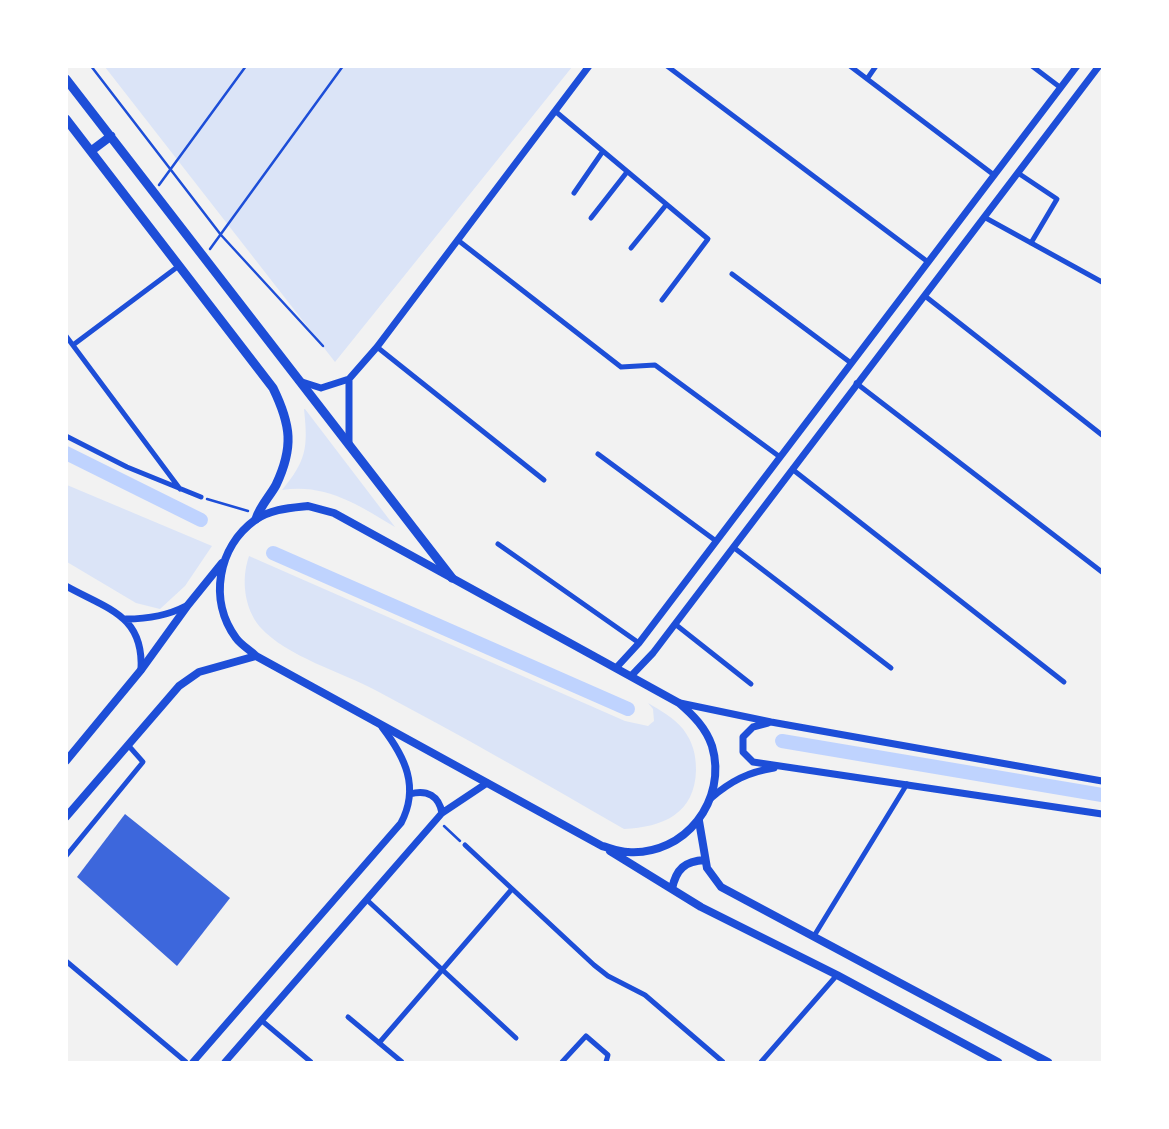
<!DOCTYPE html>
<style>
body{margin:0}
#map{position:relative;width:1169px;height:1129px;overflow:hidden;background:#f2f2f2;font-family:Karla,sans-serif}
canvas{display:block}
.frame{position:absolute;inset:0;border:68px solid #fff;pointer-events:none}
</style>
<div id="map">
<canvas width="1169" height="1129"></canvas>
<div class="frame"></div>
</div>
<script>
const c = document.querySelector('canvas').getContext('2d');
c.lineJoin = 'round';
function fillPath(path, color) { c.fillStyle = color; c.fill(path, 'evenodd'); }
function stroke(path, color, width, dash) { c.strokeStyle = color; c.lineWidth = width; c.lineCap = dash ? 'butt' : 'round'; c.setLineDash(dash || []); c.stroke(path); }
fillPath(new Path2D(`
 M105,67H572L335,362Z
 M304,409H305L395,527C359,505 325,483 282,490C307,460 308,447 304,409Z
 M67,485L212,546L185,586L160,609L136,603L67,562Z
 M249,556L625,721L648,726L654,721L653,709L648,703C660,710 674,718 683,729C693,742 696,755 696,770C695,814 663,827 624,829C543,782 460,735 377,691C342,672 287,657 260,627C244,608 241,579 249,556Z`), '#dbe4f7');
stroke(new Path2D(`
 M66,453L201,520
 M273,553L628,709
 M782,741L1102,795`), '#bfd3fe', 14);
fillPath(new Path2D(`
 M125,814L230,898L177,966L77,877Z`), '#3d67dc');
stroke(new Path2D(`
 M91,66L221,235L323,346
 M159,185L246,66
 M210,249L343,66
 M207,499L248,511
 M444,826L460,841`), '#1d4ed8', 2.5);
stroke(new Path2D(`
 M667,66L928,262
 M850,66L994,175
 M1032,66L1061,88
 M867,79L876,66
 M555,111L708,239L662,300
 M1018,173L1057,199L1031,243
 M574,193L603,151
 M984,217L1102,282
 M591,218L627,172
 M459,241L621,367L655,365L780,457
 M631,248L666,205
 M732,274L851,363
 M925,296L1102,435
 M66,336L180,489
 M73,345L180,265
 M377,347L544,480
 M856,383L1102,572
 M66,436L127,467L201,497
 M598,454L716,541
 M792,469L1064,682
 M498,544L639,643
 M733,547L891,668
 M675,624L751,684
 M465,845L594,965L608,976L645,995L723,1062
 M66,856L143,762L128,745
 M367,900L516,1038
 M814,936L907,784
 M66,961L186,1062
 M348,1017L402,1062
 M261,1020L311,1062
 M379,1043L512,889
 M562,1062L586,1036L608,1055L606,1062
 M761,1062L837,975`), '#1d4ed8', 5);
stroke(new Path2D(`
 M349,379L377,347L589,66
 M299,381L321,388L349,379
 M349,445V379
 M66,586C107,609 144,615 141,670
 M126,619C148,619 167,616 186,606
 M616,668L639,643L1077,66
 M631,676L653,653L1099,66
 M680,703L771,722L1102,781
 M768,723L753,727L743,737V752L753,762L1102,814
 M410,794C427,789 439,796 442,813
 M711,798C731,781 748,772 774,768
 M193,1062L401,823C420,787 405,757 382,727
 M225,1062L442,813L487,783`), '#1d4ed8', 7);
stroke(new Path2D(`
 M308,506L334,513L679,703C693,715 706,728 712,746C728,800 685,856 628,852C620,852 610,848 602,846L256,656C250,650 241,645 236,638C208,600 218,547 255,520C271,509 289,508 308,506Z
 M66,761L141,670L188,605L222,563
 M66,817L179,686L199,672L256,656
 M699,821L707,868L721,887L1048,1062
 M610,851L701,907L837,975L998,1062
 M672,889C676,869 685,861 705,860`), '#1d4ed8', 8);
stroke(new Path2D(`
 M66,79L452,578
 M66,119L273,388C291,425 294,447 276,485C270,496 260,506 256,519
 M91,151L111,136`), '#1d4ed8', 9);
</script>
